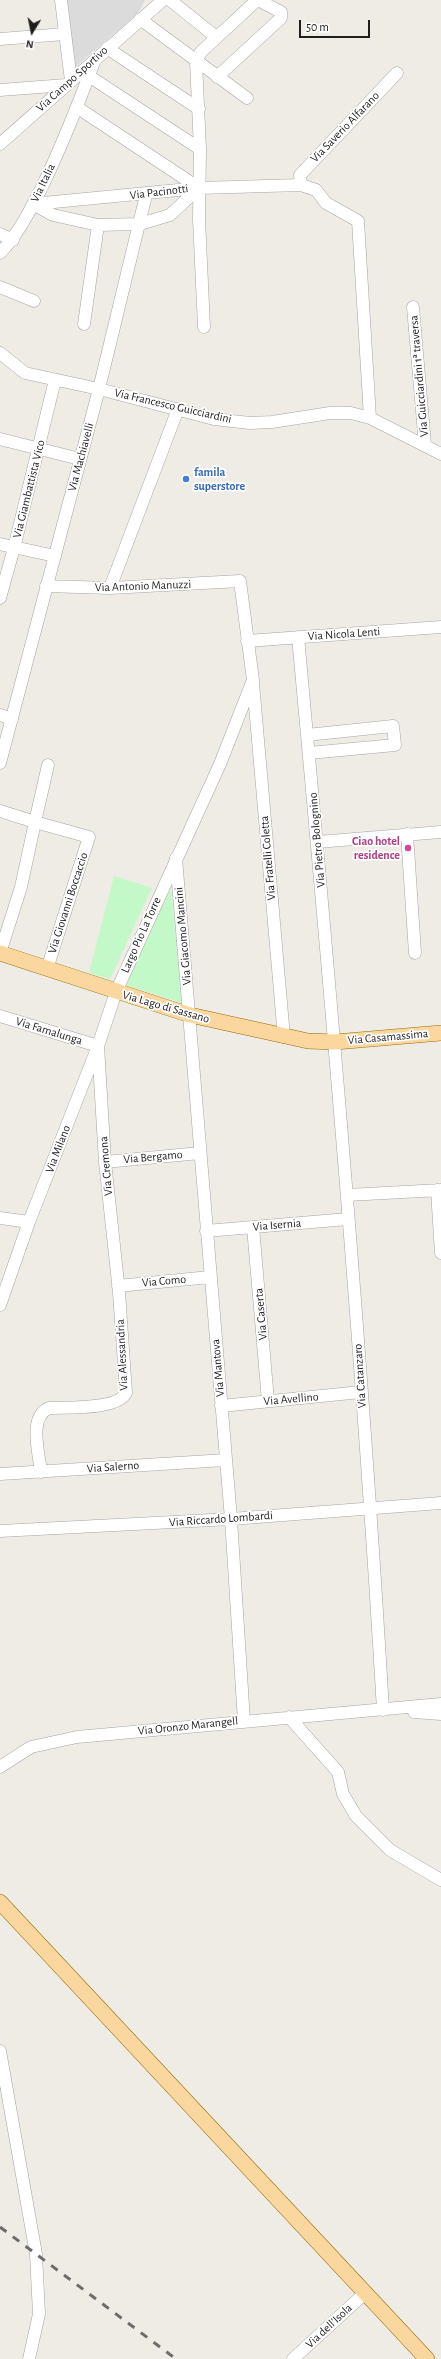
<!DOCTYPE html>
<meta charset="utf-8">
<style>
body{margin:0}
#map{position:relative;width:441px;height:2359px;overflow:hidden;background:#efece5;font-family:"Alegreya Sans",sans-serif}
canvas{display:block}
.north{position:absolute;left:12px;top:12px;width:40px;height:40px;-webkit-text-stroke:3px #fff;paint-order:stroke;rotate:190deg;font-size:11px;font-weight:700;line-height:16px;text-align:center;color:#1e1e1e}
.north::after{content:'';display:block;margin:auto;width:14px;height:18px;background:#1e1e1e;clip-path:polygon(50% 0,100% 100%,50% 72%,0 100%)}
.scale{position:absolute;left:299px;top:20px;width:71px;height:18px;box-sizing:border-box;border:2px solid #1e1e1e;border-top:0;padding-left:5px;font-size:12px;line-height:14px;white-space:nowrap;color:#1e1e1e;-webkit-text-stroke:3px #fff;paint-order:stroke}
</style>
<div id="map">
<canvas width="441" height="2359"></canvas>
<div class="north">N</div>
<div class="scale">50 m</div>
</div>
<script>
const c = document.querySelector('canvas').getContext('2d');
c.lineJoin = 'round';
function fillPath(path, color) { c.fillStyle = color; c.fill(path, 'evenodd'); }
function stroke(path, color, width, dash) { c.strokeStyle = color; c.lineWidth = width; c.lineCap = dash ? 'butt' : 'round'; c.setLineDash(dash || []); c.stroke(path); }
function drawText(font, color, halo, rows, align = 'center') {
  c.font = font + ' "Alegreya Sans",sans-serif'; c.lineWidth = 3.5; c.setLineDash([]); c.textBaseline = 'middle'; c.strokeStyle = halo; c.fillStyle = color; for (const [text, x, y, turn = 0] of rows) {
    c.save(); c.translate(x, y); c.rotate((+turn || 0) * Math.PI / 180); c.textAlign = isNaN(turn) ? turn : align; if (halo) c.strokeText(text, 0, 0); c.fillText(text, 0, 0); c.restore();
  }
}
fillPath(new Path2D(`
 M67,0H145L138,13L74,68Z`), '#dcdbdb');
fillPath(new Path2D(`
 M114,876L152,888L110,979L89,973Z
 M171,888L182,1003L126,985Z`), '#c3f8c9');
const minor = new Path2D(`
 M61,0L71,81
 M170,0L216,37
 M140,19L247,98
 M0,39L65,34
 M107,48L199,109
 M89,76L200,149
 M217,77L281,18V12L258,0
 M0,90L66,85
 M78,108L199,188
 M0,144L163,0
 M301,185L316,190L326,203L358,221L370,418
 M33,204L199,188L301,185L300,175L397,73
 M33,204L53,215L98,225L140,224L170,215L199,188
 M0,234L13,240
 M0,253C18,235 29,212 41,189C61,148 78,105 94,62
 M0,287L34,301
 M413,307L425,445
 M84,324L98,225
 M204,327L199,219L200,149L196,61L201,52L257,0
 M0,353L25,373L99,389L214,419L250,423L272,422L330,413H351L370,418L441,454
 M0,439L80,459
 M0,544L55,556
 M110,588L178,409
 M0,598L14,548L55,380
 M298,637C331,994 362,1352 383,1710
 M247,641L441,627
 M253,683L284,1037
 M0,715L12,719
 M307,735L393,726L395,745L309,753
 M0,763L99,389L146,195
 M0,811L35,822L48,765
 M407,834L415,953
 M317,842L441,832
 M176,858L231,1519L244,1721
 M0,953L21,887L35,822L89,837L47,969
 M0,1016L98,1046L105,1162L119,1292L126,1393C117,1410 68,1407 49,1408C28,1417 39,1453 41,1472
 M105,1162L200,1153
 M437,1190L441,1253
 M347,1195L441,1190
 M0,1218L29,1222
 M253,1227L268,1401
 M206,1231L348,1219
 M118,1286L210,1277
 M0,1305L29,1222L98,1046L116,992L220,764L253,680L240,581L110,588L46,586
 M221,1406L361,1392
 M0,1474L226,1460
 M0,1531L231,1519L441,1503
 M414,1712L441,1714
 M289,1717L338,1772L343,1794L356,1816L390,1850L441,1880
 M0,1767L31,1747L77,1737L441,1704
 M0,2051L36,2254L39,2314L29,2359
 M293,2359L365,2293`);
const major = new Path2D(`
 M0,953L190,1015L308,1041L335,1042L441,1033
 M0,1902L427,2359`);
stroke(minor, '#a5a5a5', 13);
stroke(major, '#956c03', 16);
stroke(minor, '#fff', 12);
stroke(major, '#fad79f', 15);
stroke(new Path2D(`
 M0,2227L176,2359`), '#6c6c6c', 3, [8, 8]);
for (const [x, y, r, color] of [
 [186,479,4,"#3f7fe0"],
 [408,848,4,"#d1479c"]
]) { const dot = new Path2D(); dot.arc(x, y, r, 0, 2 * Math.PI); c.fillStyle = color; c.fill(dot); stroke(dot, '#fff', 1.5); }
drawText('12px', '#1e1e1e', '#fff', [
 ["Via Campo Sportivo",72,79,-42],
 ["Via Saverio Alfarano",345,127,-46],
 ["Via Italia",43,183,-64],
 ["Via Pacinotti",159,192,-7],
 ["Via Guicciardini 1ª traversa",419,376,-95],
 ["Via Francesco Guicciardini",173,406,13],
 ["Via Machiavelli",81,457,-75],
 ["Via Giambattista Vico",29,489,-76],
 ["Via Antonio Manuzzi",143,586,-2],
 ["Via Nicola Lenti",344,634,-4],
 ["Via Pietro Bolognino",317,840,-95],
 ["Via Fratelli Coletta",268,858,-95],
 ["Via Giovanni Boccaccio",68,903,-72],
 ["Largo Pio La Torre",141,935,-66],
 ["Via Giacomo Mancini",183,936,-95],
 ["Via Lago di Sassano",166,1007,16],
 ["Via Famalunga",49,1031,17],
 ["Via Casamassima",388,1037,-5],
 ["Via Milano",58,1149,-69],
 ["Via Bergamo",153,1157,-5],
 ["Via Cremona",106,1166,-95],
 ["Via Isernia",277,1225,-5],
 ["Via Como",164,1281,-5],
 ["Via Caserta",261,1314,-95],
 ["Via Alessandria",122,1355,-93],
 ["Via Mantova",218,1368,-95],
 ["Via Catanzaro",360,1376,-94],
 ["Via Avellino",291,1399,-5],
 ["Via Salerno",113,1467,-4],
 ["Via Riccardo Lombardi",221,1519,-4],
 ["Via Oronzo Marangell",188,1726,-6],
 ["Via dell'Isola",329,2326,-43]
]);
drawText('bold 12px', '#366cbe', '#fff', [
 ["famila",194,472],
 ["superstore",194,486]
], 'left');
drawText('bold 12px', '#b23c85', '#fff', [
 ["Ciao hotel",400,841],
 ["residence",400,855]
], 'right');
</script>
